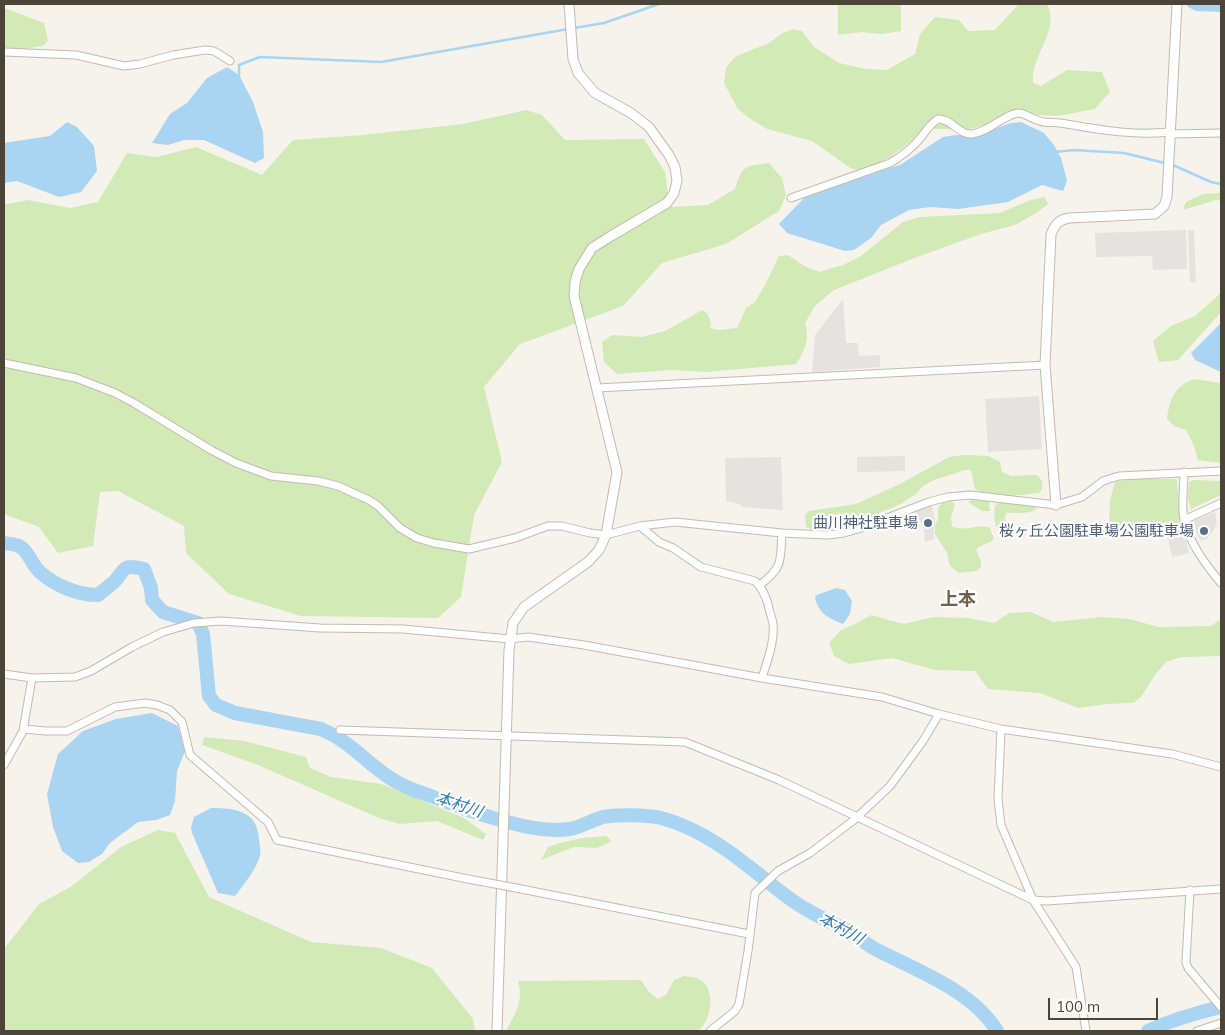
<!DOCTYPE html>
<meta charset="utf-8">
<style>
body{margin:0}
#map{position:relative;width:1225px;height:1035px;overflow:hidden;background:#f6f3ec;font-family:Mulish,sans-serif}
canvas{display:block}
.frame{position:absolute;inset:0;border:5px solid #4b4439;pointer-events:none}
.scale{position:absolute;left:1048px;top:998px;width:110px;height:22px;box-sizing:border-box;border:2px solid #4b4439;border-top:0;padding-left:6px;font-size:15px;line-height:18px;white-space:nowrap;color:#4b4439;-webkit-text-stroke:4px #fff;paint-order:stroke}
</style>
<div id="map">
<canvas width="1225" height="1035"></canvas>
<div class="frame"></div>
<div class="scale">100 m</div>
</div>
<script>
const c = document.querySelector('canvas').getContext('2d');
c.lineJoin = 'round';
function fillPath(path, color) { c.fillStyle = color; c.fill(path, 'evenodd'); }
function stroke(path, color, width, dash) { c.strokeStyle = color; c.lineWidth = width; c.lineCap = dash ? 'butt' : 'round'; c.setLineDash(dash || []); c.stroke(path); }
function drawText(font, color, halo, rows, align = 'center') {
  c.font = font + ' Mulish,"Noto Sans JP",sans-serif'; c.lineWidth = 4.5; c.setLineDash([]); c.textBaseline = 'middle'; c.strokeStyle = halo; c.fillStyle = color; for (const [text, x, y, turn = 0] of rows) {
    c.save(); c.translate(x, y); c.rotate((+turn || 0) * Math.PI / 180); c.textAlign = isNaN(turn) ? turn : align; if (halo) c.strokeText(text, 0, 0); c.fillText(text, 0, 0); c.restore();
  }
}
fillPath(new Path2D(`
 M838,4H901V31L882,34L862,32L838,35Z
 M1019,4H1047C1061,30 1030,56 1033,83L1041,86L1067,70L1102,72L1110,92L1095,109L1058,116L1017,114L987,125L969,129H929L916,137L890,157L863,170L852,169L812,141L767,129L749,118L738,109L724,83L726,68L733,59L739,55L769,43L781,34L793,29L802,31L814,47L839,63L866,69L887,70L915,54L920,34L935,17L959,20L968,31L995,30Z
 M4,8L44,23L48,41L43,46L4,52Z
 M526,110L542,115L565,140L644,139L665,172L670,207L708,205L735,189C742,165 745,166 769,163L782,178L786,195L779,211L726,244L662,263L623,306L520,344L484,387L502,462L474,515L461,597L438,618L301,616L229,594L186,553L184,526L118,491L100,492L93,546L58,553L39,527L4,514V203L8,204L28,200L70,208L98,202L127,153L157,157L196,147L262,175L293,140L363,135L463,124Z
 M1221,193V201L1216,200L1183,210L1186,202L1203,194Z
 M1045,197L1048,204L1038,212L1015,225L981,234L917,257L834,290L815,306L805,323C810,339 805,351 796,364L706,372L671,370L617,374L604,362L602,342L612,335L642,337L665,331L702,310L708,314L711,324L710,328L719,330L737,328L746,308L755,302L765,285L779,256L788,255L804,266L819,272L843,265L861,256L903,222L920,217L1000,213L1028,201Z
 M1221,293V312L1178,360L1159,362L1153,341L1171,326L1195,316Z
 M1194,379L1221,383V463L1198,460L1194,446L1186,430L1174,426L1167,418C1170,399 1174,386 1194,379Z
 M965,455L988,456L1000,462L1002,472L1011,476L1037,475L1042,481V489L1039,493C1019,495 992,499 975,489L971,470H965L934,480L923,486L916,494L899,505L848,526L817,531L806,527L805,515L809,511L856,504L900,484L949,457Z
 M1131,479H1177L1180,526L1109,527L1110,500L1115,482Z
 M1193,480L1221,481V495L1191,509L1188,499L1189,482Z
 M977,498L984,499L989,502L990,511H982L968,502Z
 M950,500L955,504L951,517L952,526C965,533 978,523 990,528L994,539C989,544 981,544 976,550L981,561V567L976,571L959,573L950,566L947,553L935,534V525L938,519V508L943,502Z
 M1001,501L1035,505L1036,509C1029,515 1015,512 1006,513L1005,519L1009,527L1010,533L998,530C994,522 994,515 995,506Z
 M1031,612L1053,622L1102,617L1130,619L1158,627L1211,626L1221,619V656L1182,657L1166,662L1155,675L1141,697L1133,703L1106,704L1078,708L1040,693L988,689L975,671L935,670L892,658L849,664L834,656L829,643L841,630L855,624L871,615L904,624L933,617L968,618L994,623L1009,613Z
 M204,737L244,741L306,757L310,768L331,777L381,784L464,818L486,834L483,840L437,821L399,824L379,818L258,765L202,745Z
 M158,830L175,833L209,897L311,942L381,948L432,968L473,1019L475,1031H4V949L39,904L72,886L121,847Z
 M606,836L612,841L597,848L574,847L541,860L548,847C568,840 585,837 606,836Z
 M684,976C688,977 693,977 697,978C717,985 712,1021 698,1031H506C515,1015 524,1000 518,981L641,980L649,992L658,999L666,995L674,980Z`), '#d2eab5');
fillPath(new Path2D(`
 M1186,230L1187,269L1153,270L1152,256L1096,257L1095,233Z
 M1188,230H1194L1196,282H1190Z
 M843,299L846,343H858L859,356L880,355V367L812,372L815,335Z
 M1039,396L1042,449L988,452L985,399Z
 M905,456V471L857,472V457Z
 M781,457L783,510L741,507L740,504L726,501L725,458Z
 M932,506L935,521L934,529V539L925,542L924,528L915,511Z
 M1215,512L1217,525L1208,538L1201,541L1191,522Z
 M1185,535L1189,553L1172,557L1168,539Z`), '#e5e3e0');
fillPath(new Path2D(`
 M1187,4H1221V12L1196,11L1188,7Z
 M227,67L239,75L253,102L263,132L264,158L255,163L204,140H184L168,145L152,143L170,114L187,103L207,78Z
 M67,122L77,127L94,146L97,171L81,192L59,197L17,181L4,183V143L50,136Z
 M1021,122L1044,133L1054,145L1061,158L1067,181L1063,191L1042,185L1008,202L958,209L930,207L909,210L881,225L871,238L854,250L845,251L787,233L779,224L804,198L859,176L900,165L943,137L956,135L973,137L1011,123Z
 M1221,323V372L1195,360L1191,353Z
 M836,588L845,590L852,601L850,614L843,624C829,618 818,614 815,597L817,595Z
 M152,713L178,726L185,751L177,771L175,801L170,815L156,820L138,822L110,843L102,854L89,862L78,863L62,851L53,827L47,794L58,754L83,731L116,719Z
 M211,808C236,808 258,811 259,840C260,845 261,851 260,856C256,870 244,884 235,896L218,893L192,833L191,828L194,817Z`), '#a9d4f2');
stroke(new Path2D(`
 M574,28L604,23L659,4
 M239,78V65L260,57L381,62L568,29
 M1055,152L1074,150L1124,153L1173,165L1211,182L1221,184`), '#a9d4f2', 2.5);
stroke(new Path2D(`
 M4,543C8,544 15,544 19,546C29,551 32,566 41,573C56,586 78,595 98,595C103,591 109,586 114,582C127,568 121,564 144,569L151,588L152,600L163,612L198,623L203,634L209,696L216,705L235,713L321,729C350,741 365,762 390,778C402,786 415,791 428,795C447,802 464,809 483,815C511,823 540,833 570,829C581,827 592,820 603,817C615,814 648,815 661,818C692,826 723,846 748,866C767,880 783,896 804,908C820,918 838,925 855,935C863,941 871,948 881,952C921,972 973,992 997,1031
 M1148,1031C1171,1020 1196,1013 1221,1007`), '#a9d4f2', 14);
const minor = new Path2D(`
 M4,52L76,55L124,66L140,64L173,55L205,50L214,51L230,61
 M1169,134L1221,133
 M791,198L890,163C899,158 908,151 916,143C924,135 928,125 938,119C951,118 959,135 971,134C988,133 1007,112 1020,113C1026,114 1035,121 1044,122C1049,123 1055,122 1060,123C1099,129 1129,136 1169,132
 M4,363L76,378L115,393L134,403L211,450L236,463L271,476L318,481L338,486L369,500L378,506L400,528L417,538L434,543L469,549L515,538L548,526H562L590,533L606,535L640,526L675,522L782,533L827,535L844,533L858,529L929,502L948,497L970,495L1056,505L1082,497L1103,481L1119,476L1221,471
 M597,388L1045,365
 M1184,472C1184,488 1181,504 1184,519C1189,543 1206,565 1221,583
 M1184,520L1221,503
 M640,526L659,542L673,548L701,567L755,581C762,587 765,595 768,604C769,611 772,617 773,624C775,642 767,661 762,678
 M760,585C784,566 780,561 782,533
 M4,674L32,678L75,677L91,671L132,647L163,632L194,623L221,621L320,628L403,629L510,639L528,637L584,645L762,678L882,697L939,714L1001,729L1172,754L1221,767
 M24,729L45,731H67L115,707L145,703L157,705L170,710L182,722L190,755L268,822L277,840L468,879
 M1001,729L998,799L1001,825L1033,900L1076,967L1086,1031
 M340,730L685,742L779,780L1033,900L1047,901L1221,889
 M4,765L23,731L32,678
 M516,888L749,934
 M1190,890L1186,962L1188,968L1221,1007
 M710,1031L735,1011L739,1004L748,951L755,893L778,871L810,853L854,820L890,786L923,741L939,714
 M1197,1031L1221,1023`);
const tertiary = new Path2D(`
 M1056,505L1045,365L1051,234C1055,225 1058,220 1069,218L1155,214L1164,206L1167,197L1177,4
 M497,1031L509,650L513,623L524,607L588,562L599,550L606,535L617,472L574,296L575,282L579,269L592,248L611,236L667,203L674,193L677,181L675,167L669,155L649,127L631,113L595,93L578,73L573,59L569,4`);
stroke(minor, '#c2bbae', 9);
stroke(tertiary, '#c2bbae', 11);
stroke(minor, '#fff', 7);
stroke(tertiary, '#fff', 9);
const minorBridge = new Path2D(`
 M468,879L516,888`);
stroke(minorBridge, '#c2bbae', 9, []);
stroke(minorBridge, '#fff', 7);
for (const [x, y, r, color] of [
 [928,523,5,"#5c6f8a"],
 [1204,531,5,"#5c6f8a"]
]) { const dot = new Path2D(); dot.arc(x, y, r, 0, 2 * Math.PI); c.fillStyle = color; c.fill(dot); stroke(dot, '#fff', 2); }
drawText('15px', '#4e5e75', '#fff', [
 ["曲川神社駐車場",918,523],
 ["桜ヶ丘公園駐車場公園駐車場",1194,531]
], 'right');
drawText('italic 16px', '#2e7ab2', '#fff', [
 ["本村川",459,805,19],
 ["本村川",841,929,29]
]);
drawText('bold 18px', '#6e6250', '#fff', [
 ["上本",958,600]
]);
</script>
